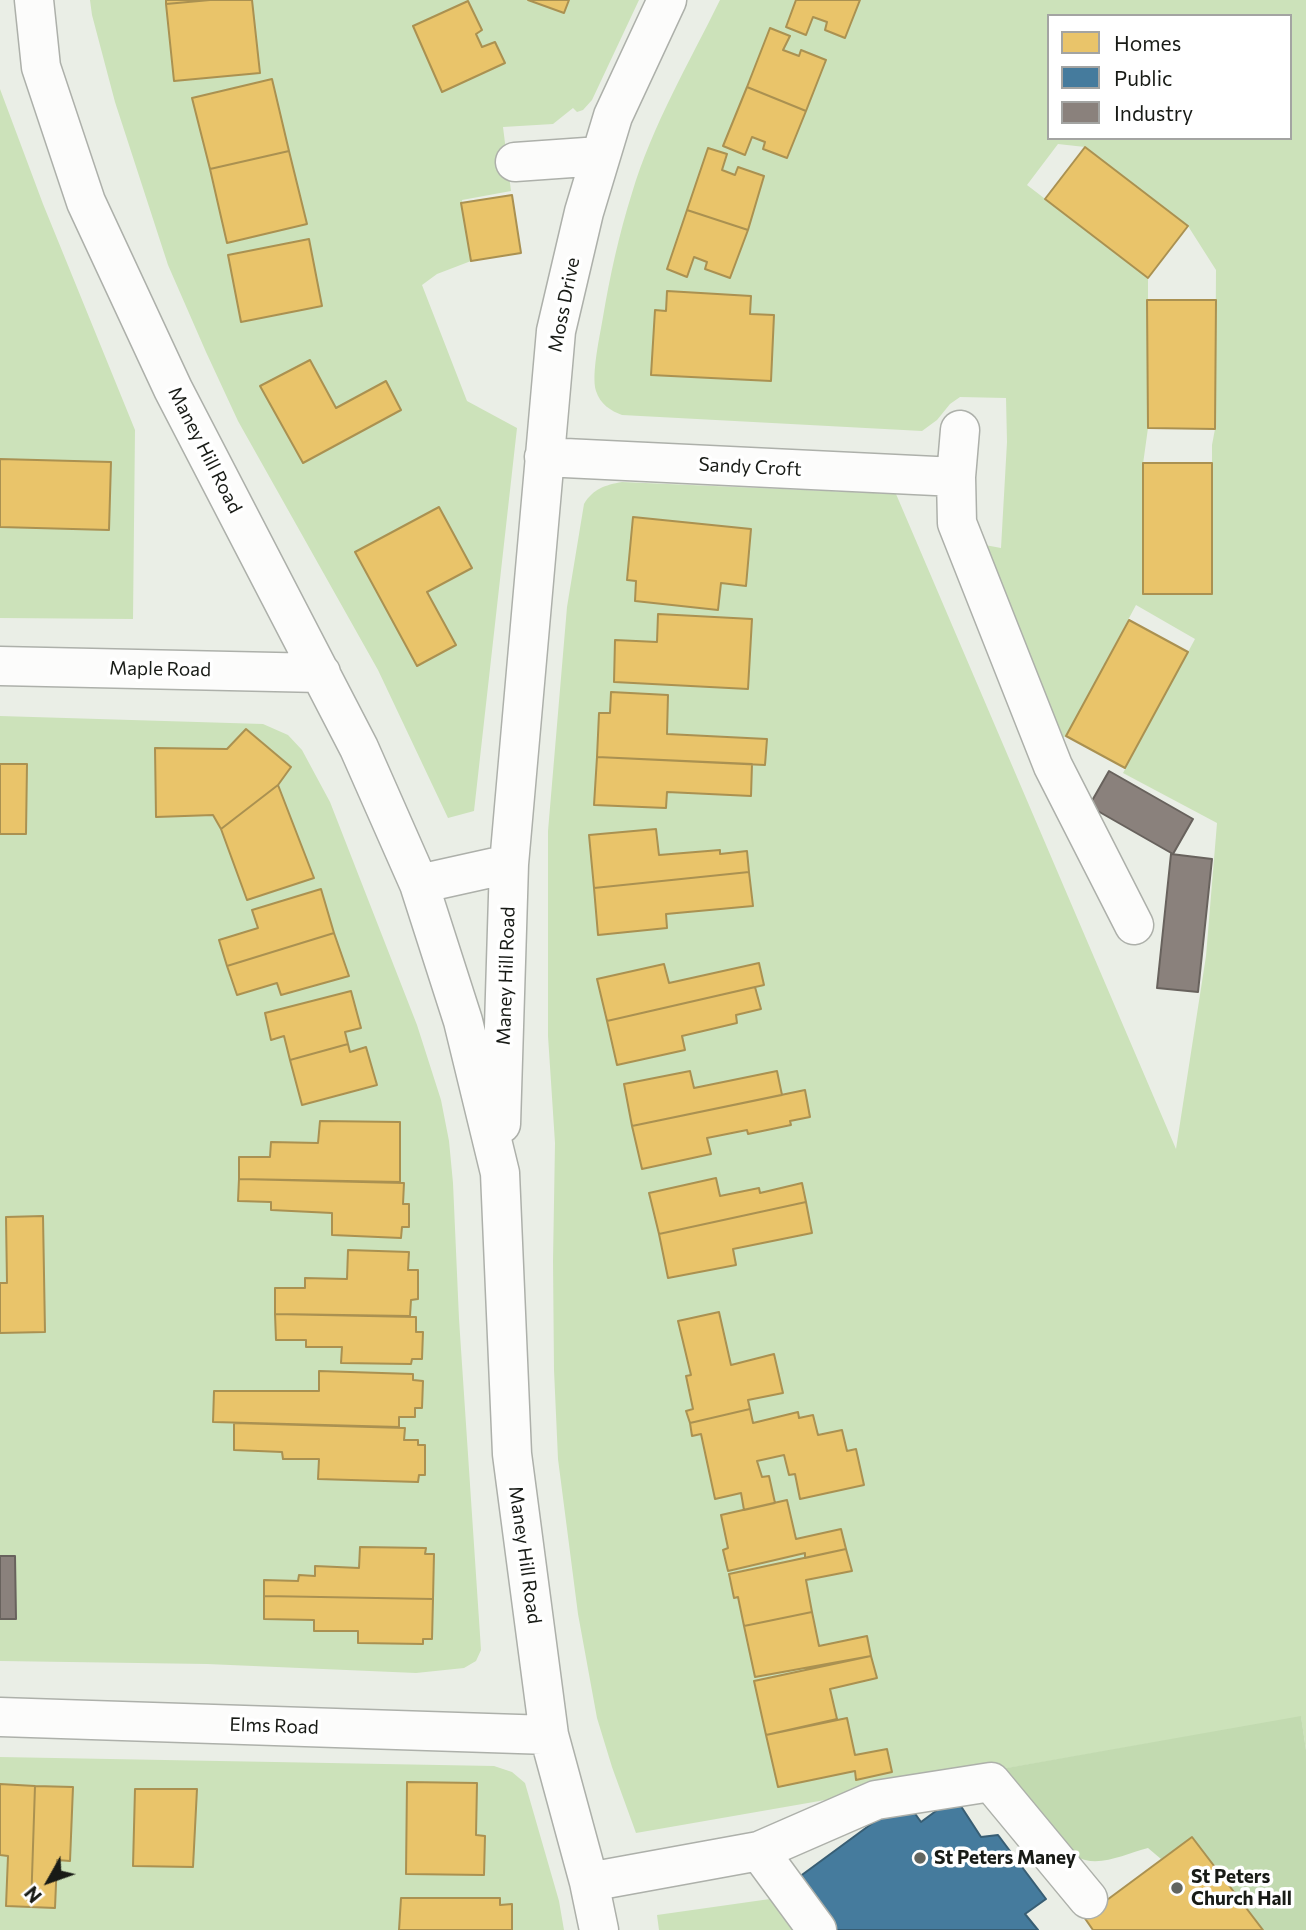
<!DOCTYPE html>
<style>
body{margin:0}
#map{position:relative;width:1306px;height:1930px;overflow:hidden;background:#eaeee6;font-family:Commissioner,sans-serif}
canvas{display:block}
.legend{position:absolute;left:1047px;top:14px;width:245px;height:126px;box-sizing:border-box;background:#fff;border:2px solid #a3a4a2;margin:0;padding:9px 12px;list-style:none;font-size:21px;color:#181b16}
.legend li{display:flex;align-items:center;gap:14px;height:35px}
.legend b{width:35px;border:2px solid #a3a4a2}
.north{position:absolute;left:14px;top:1846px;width:70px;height:70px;-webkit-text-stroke:5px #fff;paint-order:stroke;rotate:230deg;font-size:19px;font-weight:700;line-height:28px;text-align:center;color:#181b16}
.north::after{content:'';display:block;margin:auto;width:24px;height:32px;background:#181b16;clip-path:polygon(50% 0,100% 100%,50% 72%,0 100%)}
</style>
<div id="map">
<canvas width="1306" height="1930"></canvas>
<ul class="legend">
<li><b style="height:19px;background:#e9c46a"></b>Homes</li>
<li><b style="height:19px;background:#457b9d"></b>Public</li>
<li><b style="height:19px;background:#8a817c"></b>Industry</li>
</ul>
<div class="north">N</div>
</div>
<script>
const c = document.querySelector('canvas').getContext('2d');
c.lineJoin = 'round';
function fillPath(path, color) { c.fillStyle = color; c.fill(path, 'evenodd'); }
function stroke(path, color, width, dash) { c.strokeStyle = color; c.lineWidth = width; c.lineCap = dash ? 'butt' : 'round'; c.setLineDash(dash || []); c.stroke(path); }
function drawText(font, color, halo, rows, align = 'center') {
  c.font = font + ' Commissioner,sans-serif'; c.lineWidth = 7; c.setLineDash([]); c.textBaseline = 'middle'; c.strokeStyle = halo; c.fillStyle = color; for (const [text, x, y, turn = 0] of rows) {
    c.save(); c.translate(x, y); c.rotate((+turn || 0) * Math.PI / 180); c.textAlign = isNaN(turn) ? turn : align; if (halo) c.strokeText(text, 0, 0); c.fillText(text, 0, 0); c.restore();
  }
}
fillPath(new Path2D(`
 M90,0H639L592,100L583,110L577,112L573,108L553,124L503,127L511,191L462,200L471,261L437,274L422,285L467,401L517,428L474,811L448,818L378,670L238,421L206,352L168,265L115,102L92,15Z
 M720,0H1306V1750L1301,1717L636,1833L612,1767L597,1718L578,1614L558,1459L554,1370L553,1261L555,1143L548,1036V831L567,607L584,504C593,489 605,485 622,482L896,494L1176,1149L1206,956L1217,823L1123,773L1195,639L1136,605L1066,736L1057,741L985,545L1001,548L1007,442L1006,398L960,397L950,404L937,420L922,431L622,415C611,411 600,404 596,391C591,375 600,335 603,317C610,276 619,234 632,193C652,126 689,63 720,0ZM1049,16H1290V138H1049ZM1058,144L1085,147L1188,226L1216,270L1215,429L1212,445V594L1143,593V464L1148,428V278L1027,185Z
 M0,89L43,204L135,430L133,619L0,618Z
 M0,716L263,724L288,735L302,750L330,802L417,1025L441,1100L449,1141L453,1183L459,1319L481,1650L476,1661L464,1668L416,1673L207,1664L0,1661Z
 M0,1757L494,1766L512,1772L525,1783L559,1901L564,1930H0Z
 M777,1898L800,1930H659L657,1915Z`), '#cce2ba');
fillPath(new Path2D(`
 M1301,1716L1306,1750V1930H1263L1192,1837L1161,1859L1148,1848C1128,1853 1105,1865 1085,1860C1060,1854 1019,1791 1001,1769Z`), '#c2dab0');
const homes = new Path2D(`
 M166,0H210L166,4Z
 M210,0H252L260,73L174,81L166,4Z
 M528,0H569L564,13Z
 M796,0H860L845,38L825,30L827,22L813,17L806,35L786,27Z
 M468,1L482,30L476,34L482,47L495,42L505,63L442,92L413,26Z
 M770,28L790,36L783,50L799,56L801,50L826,60L806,111L747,87Z
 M272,79L289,151L210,169L192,98Z
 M747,87L806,111L787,158L763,149L765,142L752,137L745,155L723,146Z
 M1085,147L1188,226L1148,278L1045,199Z
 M708,148L727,154L722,170L735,175L738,167L764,176L748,230L687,210Z
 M289,151L307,224L227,243L210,169Z
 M512,195L521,253L471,261L461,203Z
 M687,210L748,230L730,278L705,269L707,262L694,257L687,277L667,269Z
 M309,239L322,306L241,322L228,255Z
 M667,291L751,296L750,314L774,315L771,381L651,375L655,310L666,311Z
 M1147,300H1216L1215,429L1148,428Z
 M310,360L336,408L386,381L401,410L303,463L260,386Z
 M0,459L111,462L109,530L0,527Z
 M1143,463H1212V594H1143Z
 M439,507L472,568L427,592L456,645L417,666L355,552Z
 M633,517L751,529L746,586L721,583L718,610L635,601L636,581L627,580Z
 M658,614L752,619L748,689L614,682L615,640L657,642Z
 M1129,620L1188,652L1125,768L1066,736Z
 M611,692L668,695L667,734L767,739L765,765L597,757L599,713H610Z
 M246,729L291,767L278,785L221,829L213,815L156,817L155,748L227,749Z
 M597,757L752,764L751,796L667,792L666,808L594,805Z
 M0,764H27L26,834H0Z
 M278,785L314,878L247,900L221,829Z
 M656,829L659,855L720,850V854L747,851L749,872L594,888L589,835Z
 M749,872L753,906L666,914L667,928L598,935L594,888Z
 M321,889L334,933L227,966L219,940L258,928L252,910Z
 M334,933L349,976L281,995L277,983L237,995L227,966Z
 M759,963L764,985L607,1021L597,979L664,964L669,983Z
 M755,987L761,1009L736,1015L737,1023L682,1036L685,1050L617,1065L607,1021Z
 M351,991L361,1028L345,1032L348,1044L290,1060L284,1036L271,1040L265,1013Z
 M348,1044L350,1052L366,1047L377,1085L302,1105L290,1060Z
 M690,1071L694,1088L777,1071L782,1095L632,1126L624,1084Z
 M805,1090L810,1117L790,1121L791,1125L748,1134L747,1130L707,1138L711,1154L642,1169L632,1126Z
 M320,1121L400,1122V1182L239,1179V1157H270L271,1142L318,1143Z
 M716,1178L720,1196L759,1188L760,1193L802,1183L806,1202L659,1234L649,1193Z
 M239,1179L404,1183L403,1204H409V1227H402L401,1238L332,1235V1213L271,1210V1202L238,1201Z
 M806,1202L812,1233L733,1249L736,1265L668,1278L659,1234Z
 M43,1216L45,1332L0,1333V1283H7L6,1217Z
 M348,1250L409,1252L408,1270H418V1299L411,1300L410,1316L275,1314V1288H305V1278L347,1279Z
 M719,1312L731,1365L774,1354L783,1393L748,1400L750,1409L690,1423L686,1411L693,1409L686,1376L691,1375L678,1321Z
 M275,1314L416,1317V1332H423L422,1359H412L411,1364L341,1363L342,1347H306V1340H276Z
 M319,1371L413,1374V1380L423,1381L422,1408H415V1417H399V1427L213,1422L214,1391H319Z
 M750,1409L753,1423L798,1412L799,1418L813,1415L818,1435L842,1430L847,1451L856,1449L864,1485L800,1499L795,1474L789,1475L784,1455L757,1461L762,1477L769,1476L775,1503L744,1510L741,1493L715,1499L701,1434L692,1436L690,1423Z
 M234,1423L405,1428L404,1440H418V1445H425V1475H419L418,1482L318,1479L319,1459H283L282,1452L234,1450Z
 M787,1500L796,1539L841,1529L846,1549L805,1558V1553L728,1571L723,1550L728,1548L721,1515Z
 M360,1547L426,1548L425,1554H434L433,1599L264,1596V1580L298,1581L299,1575L315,1576V1566L359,1568Z
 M846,1549L852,1571L806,1580L812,1612L744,1626L738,1597L734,1598L729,1574Z
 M264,1596L433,1599L432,1639H423V1644L358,1643V1631H314V1620L264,1619Z
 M812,1612L819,1646L867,1636L871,1656L755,1677L744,1626Z
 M871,1656L877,1678L830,1689L837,1719L766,1735L754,1681Z
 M847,1718L855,1755L887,1749L892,1772L856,1780L855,1771L778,1787L766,1735Z
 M407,1782L477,1783L476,1835L485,1836L484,1875L406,1874Z
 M0,1784L35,1786L31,1907L6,1906L8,1856L0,1855Z
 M35,1786L73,1787L70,1861L57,1860L55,1908L31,1907Z
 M135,1789H197L193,1867L133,1866Z
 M1192,1837L1263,1930H1093L1084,1917Z
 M401,1898H500V1905L512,1904V1930H399Z`);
fillPath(homes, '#e9c46a');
stroke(homes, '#aa9151', 2);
const public = new Path2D(`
 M955,1797L981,1837L998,1835L1046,1899L1025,1914L1038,1930H833L795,1880L893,1808H911L921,1822Z`);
fillPath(public, '#457b9d');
stroke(public, '#385e74', 2);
const industry = new Path2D(`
 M1109,771L1193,819L1173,854L1089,806Z
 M1171,854L1212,859L1198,992L1157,988Z
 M0,1556H15L16,1619H0Z`);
fillPath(industry, '#8a817c');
stroke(industry, '#68625d', 2);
const minor = new Path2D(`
 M34,0L41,67L86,202L173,389L359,748L419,884L463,1021L500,1173L512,1454L549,1735L589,1882L599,1930
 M515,162L600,156
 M960,430L956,477L957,523L1053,766L1134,925
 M544,457L956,477
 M0,666L321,673
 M419,884L509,864
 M501,1124L509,864L556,331L584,212L613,116L667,0
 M0,1717L549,1735
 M759,1851L817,1930
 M589,1882L759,1851L876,1800L991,1782L1088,1899`);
stroke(minor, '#adb0aa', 41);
stroke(minor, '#fcfcfb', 38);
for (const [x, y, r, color] of [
 [920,1858,7,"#62655f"],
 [1177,1888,7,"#62655f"]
]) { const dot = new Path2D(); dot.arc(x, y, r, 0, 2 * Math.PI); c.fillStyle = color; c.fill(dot); stroke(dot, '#fff', 2.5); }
drawText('19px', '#181b16', '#fff', [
 ["Moss Drive",564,305,-79],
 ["Maney Hill Road",205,450,63],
 ["Sandy Croft",750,467,3],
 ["Maple Road",160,669,1],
 ["Maney Hill Road",506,976,-88],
 ["Maney Hill Road",525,1555,82],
 ["Elms Road",274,1726,2]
]);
drawText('bold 19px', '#181b16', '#fff', [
 ["St Peters Maney",934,1858],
 ["St Peters",1191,1877],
 ["Church Hall",1191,1899]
], 'left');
</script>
